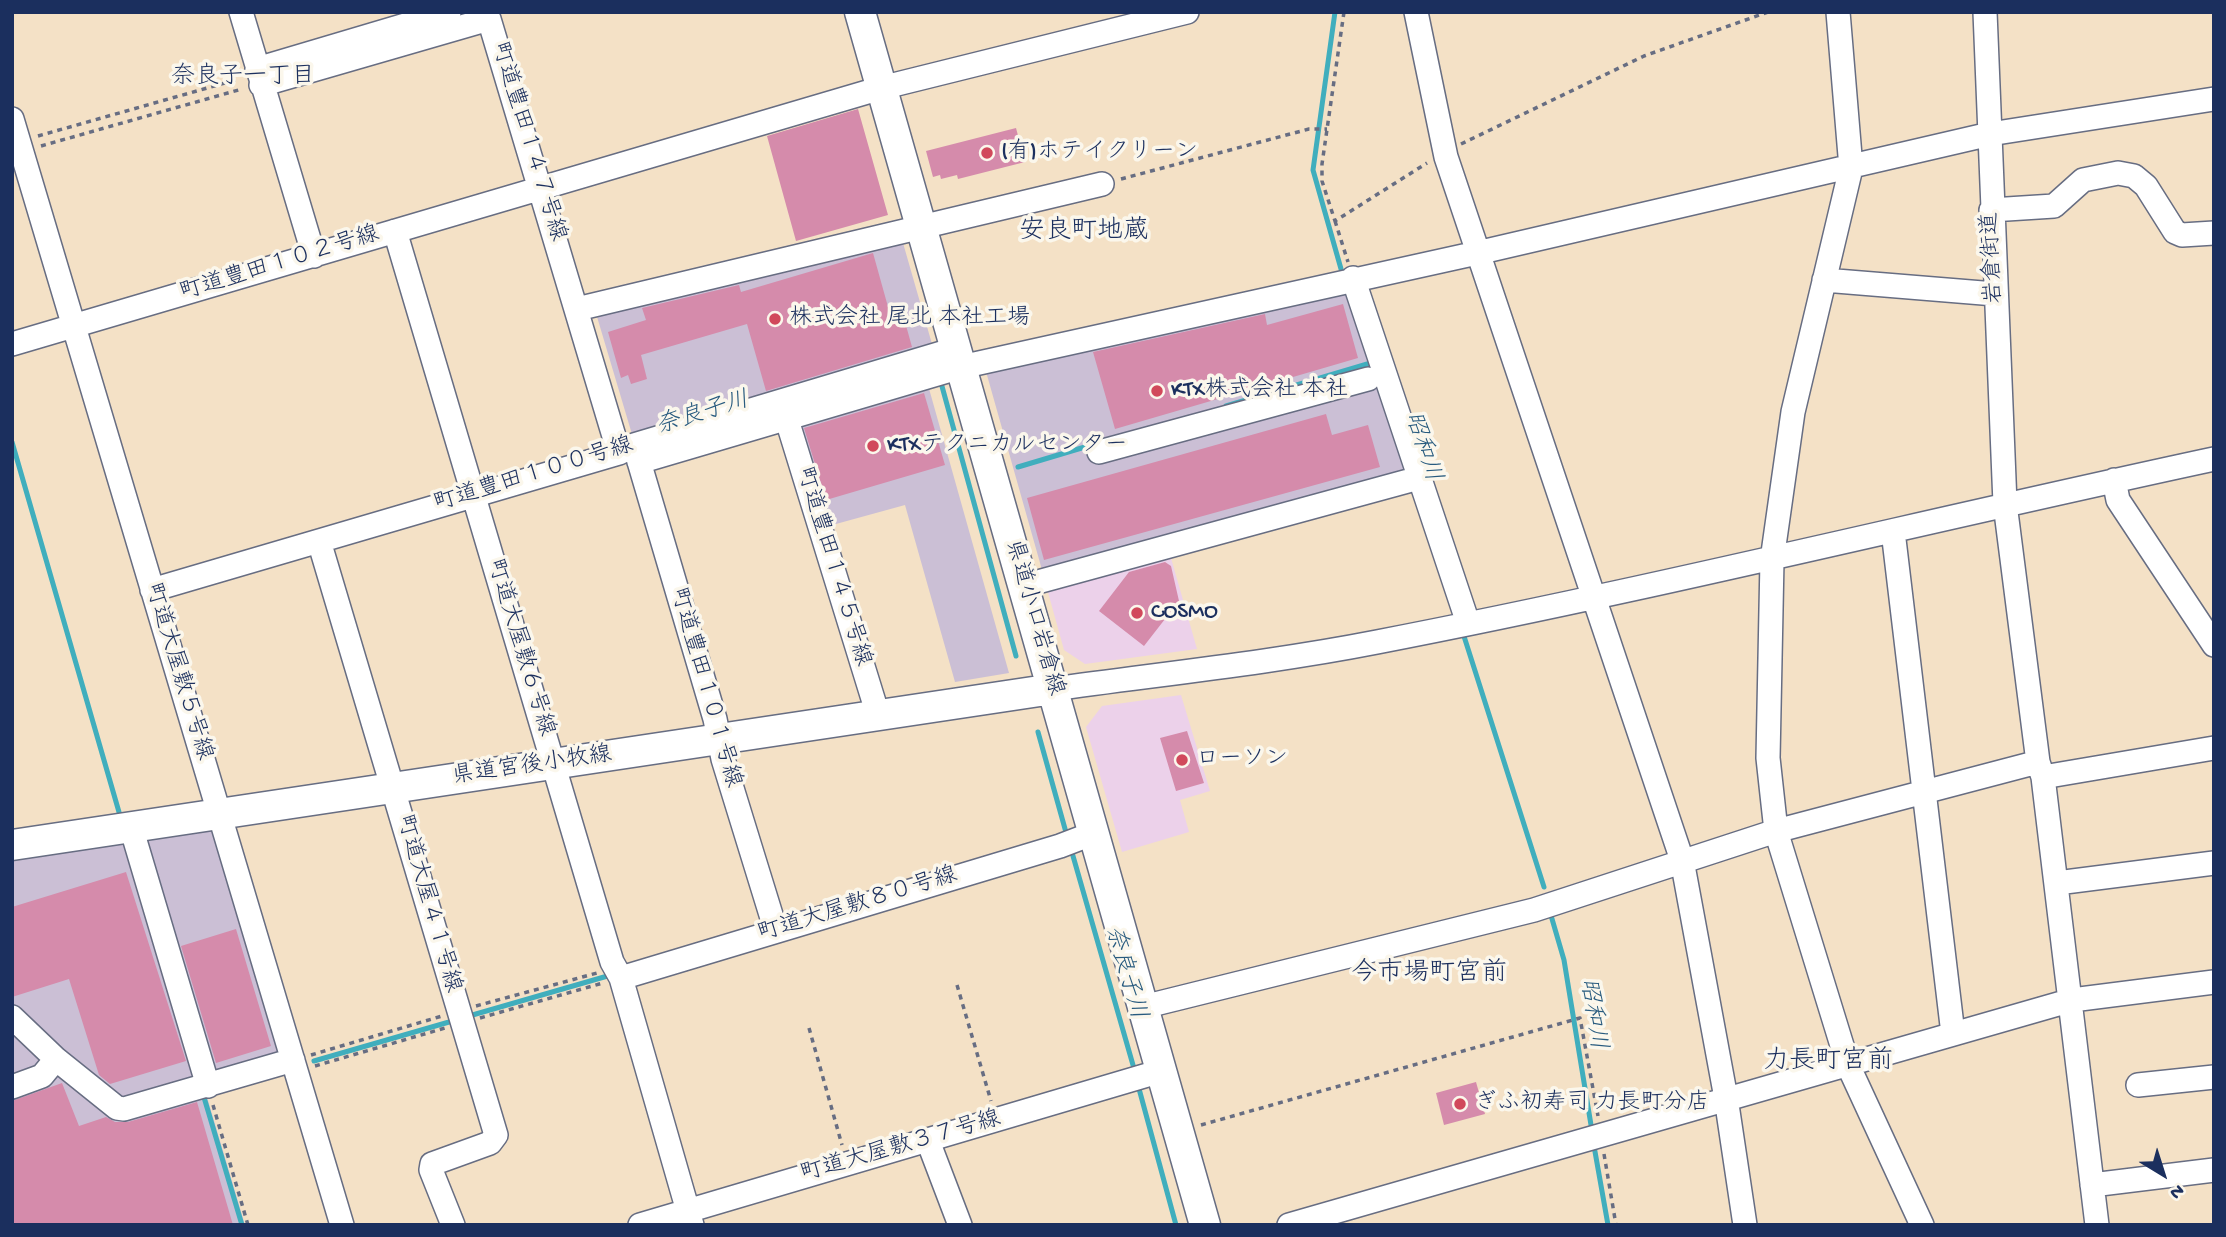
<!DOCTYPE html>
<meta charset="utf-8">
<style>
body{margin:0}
#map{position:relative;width:2226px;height:1237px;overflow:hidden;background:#f4e1c6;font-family:"Gochi Hand",sans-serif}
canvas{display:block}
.frame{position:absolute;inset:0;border:14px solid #1b2f5e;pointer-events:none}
.north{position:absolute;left:2128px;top:1139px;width:70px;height:70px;-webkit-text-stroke:5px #fbf7ec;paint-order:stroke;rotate:142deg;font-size:19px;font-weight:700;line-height:28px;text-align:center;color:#1b2f5e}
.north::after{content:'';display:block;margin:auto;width:24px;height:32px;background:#1b2f5e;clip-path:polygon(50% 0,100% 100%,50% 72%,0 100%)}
</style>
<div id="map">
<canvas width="2226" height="1237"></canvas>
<div class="frame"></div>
<div class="north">N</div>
</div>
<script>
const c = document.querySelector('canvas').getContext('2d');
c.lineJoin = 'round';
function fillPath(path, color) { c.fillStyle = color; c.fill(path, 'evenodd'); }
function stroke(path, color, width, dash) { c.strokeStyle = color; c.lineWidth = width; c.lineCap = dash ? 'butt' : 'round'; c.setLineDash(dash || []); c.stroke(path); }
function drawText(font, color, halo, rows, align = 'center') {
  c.font = font + ' "Gochi Hand","Klee One",sans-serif'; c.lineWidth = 7; c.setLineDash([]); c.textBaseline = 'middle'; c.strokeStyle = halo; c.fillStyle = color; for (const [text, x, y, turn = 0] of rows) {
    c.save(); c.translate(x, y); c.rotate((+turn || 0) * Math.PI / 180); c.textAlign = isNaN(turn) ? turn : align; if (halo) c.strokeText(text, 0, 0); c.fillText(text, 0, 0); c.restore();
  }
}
fillPath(new Path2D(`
 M1169,551L1197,649L1085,664L1064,650L1046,585Z
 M1181,695L1210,791L1180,800L1189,832L1122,852L1086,727L1102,706Z`), '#ecd1ea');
fillPath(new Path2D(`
 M901,236L934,351L634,441L595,310Z
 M1345,288L1406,474L1044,577L985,368Z
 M928,385L1009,673L955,682L905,505L825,527L793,426Z
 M218,813L293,1060L204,1087L245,1225H12V845Z`), '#cbbfd5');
stroke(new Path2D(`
 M1335,12L1313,170L1343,276
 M940,379L1016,656
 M1226,406L1374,362
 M12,442L121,819
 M1018,467L1095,444
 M1462,630L1544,887
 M1038,732L1067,836
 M1071,849L1135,1072
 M1550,912L1564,960L1591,1125
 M469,1016L611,975
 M314,1061L456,1020
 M1138,1085L1176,1225
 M203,1094L242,1225
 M1594,1146L1608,1225`), '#40aebd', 5);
fillPath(new Path2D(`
 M858,109L888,215L796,241L767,136Z
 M1016,128L1025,162L958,179L957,175L941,179L940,175L933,177L926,151Z
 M873,253L890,314L902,311L912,347L766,391L747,324L641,355L647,379L631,384L628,375L621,378L608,332L646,320L642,308L739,285L741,292Z
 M1343,304L1358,358L1115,429L1093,352L1265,314L1267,325Z
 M924,393L945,465L826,500L804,428Z
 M1326,414L1332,435L1368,425L1380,467L1044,560L1027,498Z
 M1165,562L1171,566L1179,601L1144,646L1099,611L1129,572Z
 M1187,731L1204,783L1176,791L1160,738Z
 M126,872L186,1061L110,1084L99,1075L69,979L12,997V907Z
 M236,929L271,1046L216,1063L181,946Z
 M1476,1082L1485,1114L1444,1125L1436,1093Z
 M62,1083L79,1126L106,1117L115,1122H128L197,1102L233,1225H12V1101Z`), '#d58bab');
const minor = new Path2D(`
 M241,12L314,256
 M1416,12L1446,157L1682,860L1726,1098L1745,1225
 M1838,12L1851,168L1793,412L1772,560L1768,758L1776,831L1848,1065L1922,1225
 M1985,12L2005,504L2038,762L2043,777L2097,1225
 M257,69L449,12
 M261,85L489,19L619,453
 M12,119L342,1225
 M1991,210L2054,206L2083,180L2118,173L2134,176L2146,186L2175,232L2182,235L2214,233
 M395,231L612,962L621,978L692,1225
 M1353,278L1468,623
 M1824,280L1995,294
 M577,309L1102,184
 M12,344L881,88L1187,12
 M783,407L878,715
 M635,448L715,719L723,759L776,931
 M1099,452L1368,379
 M639,462L961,367L1477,253L1990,134L2214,99
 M2114,480L2118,500L2214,645
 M1893,531L1953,1034
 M319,541L496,1135L490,1143L432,1164L431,1170L453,1225
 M1023,586L1419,478
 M152,590L619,453L634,445L955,349
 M1053,689C1160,674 1270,663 1377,642C1657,588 1934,519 2214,459
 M2043,777L2214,748
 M131,827L208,1086
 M2057,883L2214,863
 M621,978L1060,846L1094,833
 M1143,1007L1534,910L1776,831L2038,762
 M12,1017L56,1059L117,1108L124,1109L293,1060
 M2138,1085L2214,1077
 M12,1087L42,1076L56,1059
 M928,1141L960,1225
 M2092,1185L2214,1170
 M640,1225L1161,1071
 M1289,1225L2072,1000L2214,982`);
const major = new Path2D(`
 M860,12L1205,1225
 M12,845L1053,689`);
stroke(minor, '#676d82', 26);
stroke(major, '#676d82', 33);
stroke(new Path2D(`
 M1344,12L1322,164V181L1335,221L1427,163
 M38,136L239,79
 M1461,144L1644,56L1768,12
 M41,146L242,89
 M1121,179L1309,129H1327
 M1335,221L1348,262
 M957,985L991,1101
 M476,1006L597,973
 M480,1018L603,983
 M809,1028L842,1145
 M311,1055L442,1016
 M315,1066L445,1028
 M213,1105L248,1225
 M1201,1125L1580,1018L1598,1116
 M1604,1154L1616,1225`), '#676d82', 3.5, [5, 5]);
stroke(minor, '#fff', 23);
stroke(major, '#fff', 30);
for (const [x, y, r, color] of [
 [987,153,7,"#d1495b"],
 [775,319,7,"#d1495b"],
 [1157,391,7,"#d1495b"],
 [873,446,7,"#d1495b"],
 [1137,613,7,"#d1495b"],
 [1182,760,7,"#d1495b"],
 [1460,1104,7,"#d1495b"]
]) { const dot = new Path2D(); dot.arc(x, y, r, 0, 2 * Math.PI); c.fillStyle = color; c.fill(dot); stroke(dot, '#fbf7ec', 2.5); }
drawText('23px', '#1b2f5e', '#fbf7ec', [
 ["町道豊田１４７号線",527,142,73],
 ["岩倉街道",1994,258,-93],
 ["町道豊田１０２号線",280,265,-17],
 ["町道豊田１００号線",534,476,-17],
 ["町道豊田１４５号線",832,567,73],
 ["県道小口岩倉線",1033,618,74],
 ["町道大屋敷６号線",519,648,73],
 ["町道大屋敷５号線",177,672,73],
 ["町道豊田１０１号線",704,688,74],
 ["県道宮後小牧線",532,767,-8],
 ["町道大屋４１号線",427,904,74],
 ["町道大屋敷８０号線",858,906,-17],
 ["町道大屋敷３７号線",901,1148,-16]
]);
drawText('23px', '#1b2f5e', '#fbf7ec', [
 ["(有)ホテイクリーン",1001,153],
 ["株式会社 尾北 本社工場",789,319],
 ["KTX株式会社 本社",1171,391],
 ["KTXテクニカルセンター",887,446],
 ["COSMO",1151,613],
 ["ローソン",1196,760],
 ["ぎふ初寿司 力長町分店",1474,1104]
], 'left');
drawText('24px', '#1b2f5e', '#fbf7ec', [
 ["奈良子一丁目",243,78]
]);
drawText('italic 24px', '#285b7f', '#fbf7ec', [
 ["奈良子川",703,415,-17],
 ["昭和川",1421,447,72],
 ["奈良子川",1124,973,74],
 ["昭和川",1591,1014,81]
]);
drawText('26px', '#1b2f5e', '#fbf7ec', [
 ["安良町地蔵",1084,233],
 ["今市場町宮前",1429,975],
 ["力長町宮前",1828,1063]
]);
</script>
